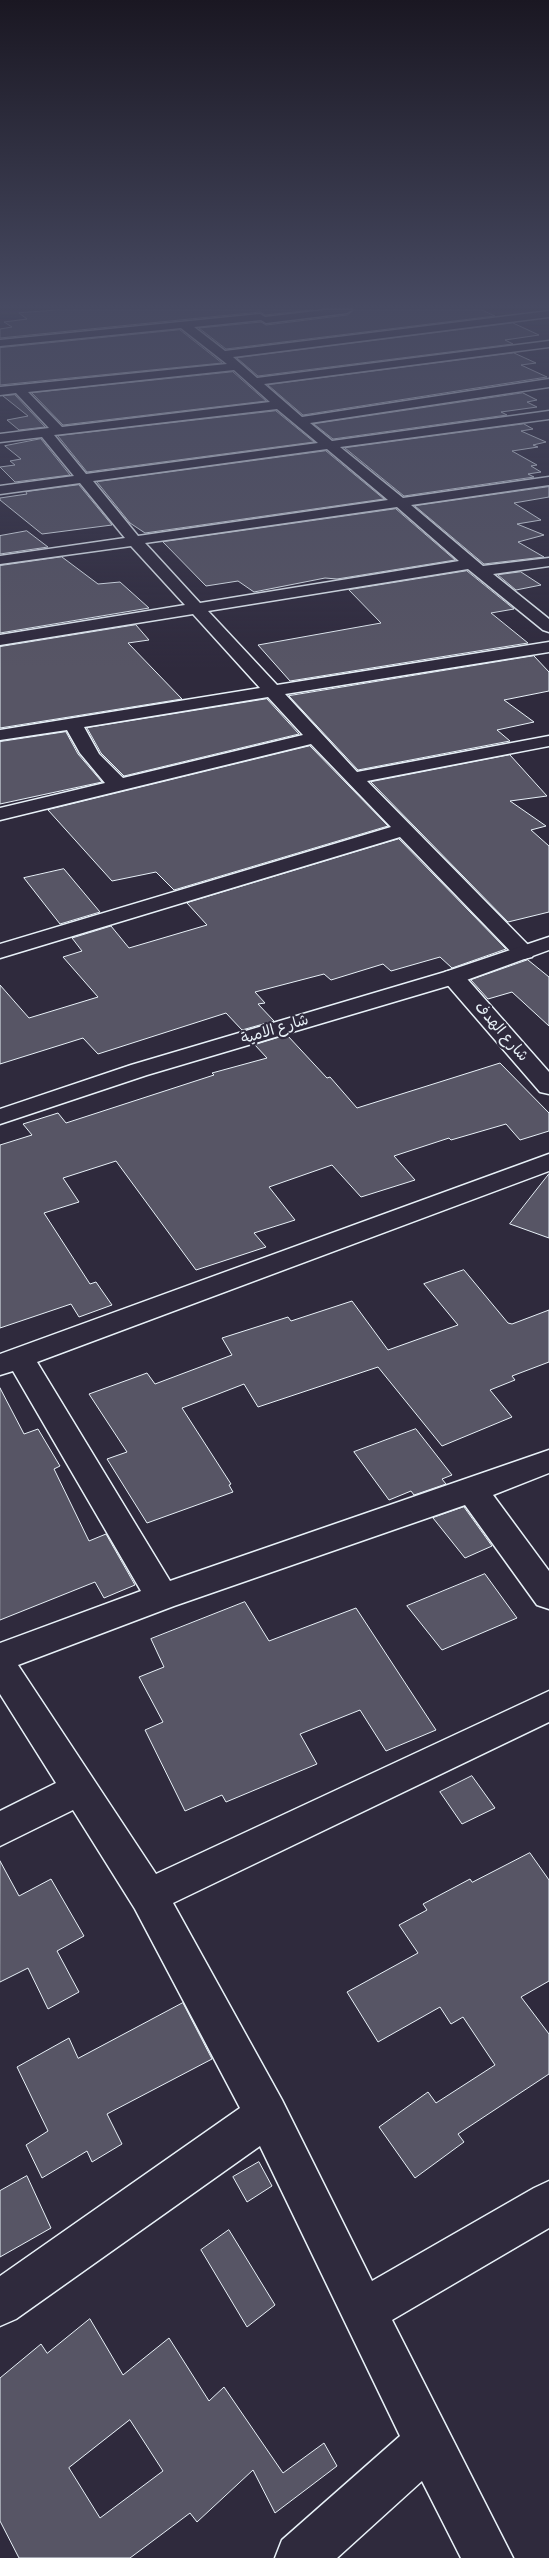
<!DOCTYPE html>
<meta charset="utf-8">
<style>
body{margin:0}
canvas{display:block;background:#2f2a3d}
</style>
<canvas width="549" height="2558"></canvas>
<script>
const c = document.querySelector('canvas').getContext('2d');
c.lineJoin = 'round';
function fillPath(path, color) { c.fillStyle = color; c.fill(path, 'evenodd'); }
function stroke(path, color, width, dash) { c.strokeStyle = color; c.lineWidth = width; c.lineCap = dash ? 'butt' : 'round'; c.setLineDash(dash || []); c.stroke(path); }
function drawText(font, color, halo, rows, align = 'center') {
  c.font = font + ' Pangolin,"Playpen Sans Arabic",sans-serif'; c.lineWidth = 4.5; c.setLineDash([]); c.textBaseline = 'middle'; c.strokeStyle = halo; c.fillStyle = color; for (const [text, x, y, turn = 0] of rows) {
    c.save(); c.translate(x, y); c.rotate((+turn || 0) * Math.PI / 180); c.textAlign = isNaN(turn) ? turn : align; if (halo) c.strokeText(text, 0, 0); c.fillText(text, 0, 0); c.restore();
  }
}
const building = new Path2D(`
 M57,310H313L265,315L260,312L0,338V329L12,327L4,322L27,319L19,313Z
 M354,310H482L495,316L226,349L199,328L261,322L266,325L347,315Z
 M513,323L539,335L505,340L513,344L258,376L237,358Z
 M180,330L222,363L0,385V348Z
 M514,353L536,363L521,365L547,377L303,415L268,385Z
 M233,372L266,401L63,425L32,393Z
 M523,393L537,400L527,402L537,407L501,412L507,415L333,439L314,424Z
 M15,395L45,427L19,430L7,420L28,416L3,396Z
 M276,411L314,442L87,472L58,436Z
 M524,424L533,429L521,431L546,442L533,445L538,447L512,451L537,465L531,466L541,472L528,474L534,477L404,496L345,448Z
 M41,439L70,475L15,482L0,467L15,465L10,461L21,459L5,446Z
 M326,451L384,499L145,533L130,523L97,482Z
 M79,485L112,525L42,534L0,500V498L27,494L26,492Z
 M549,487V497L514,503L541,520L517,524L544,535L518,542L544,557L484,564L415,506Z
 M396,509L455,560L337,579L325,578L254,592L238,581L206,586L163,542Z
 M27,531L48,547L0,554V536Z
 M62,557L98,584L120,582L149,608L0,633V566Z
 M467,571L514,609L491,613L528,643L290,681L258,645L381,623L349,590Z
 M521,572L541,585L516,590L498,575Z
 M136,625L149,640L128,643L182,699L0,728V647Z
 M534,656L549,672V691L504,700L534,722L497,730L510,741L358,770L289,696Z
 M267,699L299,734L124,776L101,753L87,728Z
 M66,732L78,754L102,782L0,804V742Z
 M310,746L388,826L174,890L156,872L112,881L48,810Z
 M510,755L547,796L510,801L546,826L531,830L549,846V912L508,922L371,782Z
 M399,839L506,949L452,968L440,957L391,971L383,964L331,980L324,974L255,992L265,1003L258,1004L274,1021L242,1030L226,1013L98,1054L83,1038L0,1064V985L29,1018L98,997L63,957L82,951L72,938L111,926L129,948L207,925L187,903Z
 M64,869L100,912L60,924L24,878Z
 M528,960L549,977V1026L512,992L488,999L471,980Z
 M287,1035L327,1078L330,1077L357,1108L500,1063L549,1113V1131L520,1140L506,1124L451,1140L449,1138L394,1156L415,1180L361,1197L332,1165L269,1187L295,1220L254,1233L266,1247L196,1270L116,1161L63,1178L79,1202L44,1213L90,1284L96,1282L112,1305L79,1317L71,1304L0,1328V1145L32,1135L23,1124L58,1113L66,1123L214,1075L212,1073L267,1058L255,1045Z
 M549,1174V1238L510,1224Z
 M464,1270L508,1323L512,1324L549,1310V1362L512,1376L515,1380L490,1390L512,1417L442,1446L378,1367L258,1407L244,1384L182,1408L231,1484L229,1485L233,1492L147,1523L107,1459L127,1452L89,1394L147,1373L155,1384L232,1355L222,1338L288,1317L291,1321L352,1301L388,1350L458,1325L424,1284Z
 M0,1388L24,1434L38,1429L60,1466L54,1469L89,1541L106,1534L135,1585L104,1598L95,1582L0,1620Z
 M416,1429L452,1475L442,1479L446,1484L414,1495L411,1491L389,1500L354,1452Z
 M464,1507L492,1546L465,1558L433,1518Z
 M485,1574L517,1618L442,1650L407,1606Z
 M245,1602L269,1641L356,1608L436,1730L386,1751L360,1710L300,1734L317,1764L226,1802L222,1795L185,1811L145,1730L163,1722L139,1677L164,1667L151,1639Z
 M472,1776L495,1808L462,1824L440,1792Z
 M530,1853L549,1880V1981L521,1997L549,2034V2074L458,2134L464,2142L415,2178L379,2127L428,2092L436,2103L495,2065L463,2017L451,2024L440,2007L378,2042L347,1992L418,1953L399,1925L427,1910L423,1904L470,1879L472,1882Z
 M0,1861L19,1896L51,1879L84,1936L57,1951L79,1992L48,2009L28,1968L0,1982Z
 M183,2003L212,2059L107,2114L122,2144L92,2162L87,2151L42,2178L26,2145L48,2131L17,2067L69,2038L78,2058Z
 M259,2162L272,2186L247,2202L233,2177Z
 M27,2176L51,2228L0,2257V2191Z
 M229,2230L275,2305L247,2327L201,2250Z
 M90,2319L123,2375L169,2338L209,2401L224,2387L283,2473L324,2443L337,2466L275,2513L253,2470L197,2522L190,2513L130,2558H19L0,2521V2378L41,2344L47,2353ZM130,2420L163,2471L100,2518L69,2468Z`);
fillPath(building, '#575565');
stroke(building, '#e8f1f8', 1);
const minor = new Path2D(`
 M325,310H352L347,313L266,323L261,320L194,327L225,351L549,311V317L233,357L257,378L549,341V347L264,384L302,417L549,379V387L310,423L332,441L549,411V419L340,447L403,498L549,477V485L411,505L483,566L549,558V566L493,574L549,619V632L543,630L468,569L208,611L277,685L549,642V652L285,694L357,772L549,736V746L367,781L535,952L532,957L524,959L516,957L400,837L0,958V944L391,827L311,744L0,820V808L105,783L80,753L67,730L0,740V730L260,688L193,614L0,645V635L185,605L131,546L0,564V556L125,538L80,483L0,494V486L74,476L42,437L0,442V434L49,428L16,393L0,395V387L227,364L181,328L0,346V340L260,314L265,317ZM234,370L270,402L62,427L28,392ZM277,409L318,443L86,474L54,435ZM327,449L388,500L138,536L93,481ZM397,507L459,561L200,603L145,543ZM268,697L303,735L123,778L99,754L84,727Z
 M453,970L461,972L549,1072V1094L540,1092L445,982L442,977L445,972Z
 M549,1154V1171L37,1362L170,1581L549,1450V1473L493,1495L549,1571V1609L537,1605L465,1505L174,1606L18,1665L156,1874L549,1691V1722L173,1903L282,2100L372,2281L534,2188L549,2181V2228L392,2320L513,2558H461L422,2481L337,2558H275L282,2540L400,2436L260,2146L16,2319L0,2326V2276L240,2108L135,1909L73,1810L0,1846V1811L56,1783L0,1694V1643L141,1591L13,1371L0,1375V1354Z`);
const tertiary = new Path2D(`
 M549,937V950L461,982L147,1075L0,1124V1109L131,1065L445,972Z`);
stroke(minor, '#e8f1f8', 3);
stroke(tertiary, '#e8f1f8', 3);
fillPath(minor, '#2f2a3d');
fillPath(tertiary, '#2f2a3d');
const sky = c.createLinearGradient(0, 0, 0, 668);
sky.addColorStop(0, '#1a1722');
sky.addColorStop(0.46, '#474a62');
sky.addColorStop(1, '#474a6200');
c.fillStyle = sky;
c.fillRect(0, 0, 549, 668);
drawText('15px', '#e8f1f8', '#2f2a3d', [
 ["شارع الامية",275,1030,-17],
 ["شارع الهدف",501,1032,49]
]);
</script>
